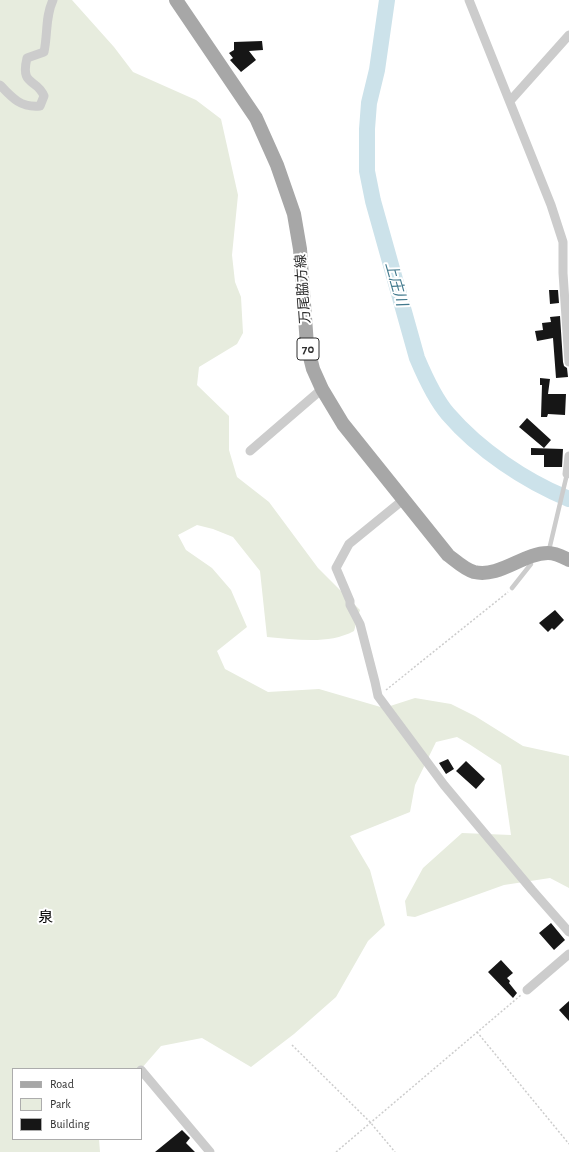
<!DOCTYPE html>
<meta charset="utf-8">
<style>
body{margin:0}
#map{position:relative;width:569px;height:1152px;overflow:hidden;background:#fff;font-family:"Alegreya Sans",sans-serif}
canvas{display:block}
.legend{position:absolute;left:12px;top:1068px;width:130px;height:72px;box-sizing:border-box;background:#fff;border:1px solid #acacac;margin:0;padding:5px 7px;list-style:none;font-size:12px;color:#2f2f2f}
.legend li{display:flex;align-items:center;gap:8px;height:20px}
.legend b{width:20px;border:1px solid #acacac}
</style>
<div id="map">
<canvas width="569" height="1152"></canvas>
<ul class="legend">
<li><b style="height:5px;background:#a7a7a7"></b>Road</li>
<li><b style="height:11px;background:#e7ecde"></b>Park</li>
<li><b style="height:11px;background:#161616"></b>Building</li>
</ul>
</div>
<script>
const c = document.querySelector('canvas').getContext('2d');
c.lineJoin = 'round';
function fillPath(path, color) { c.fillStyle = color; c.fill(path, 'evenodd'); }
function stroke(path, color, width, dash) { c.strokeStyle = color; c.lineWidth = width; c.lineCap = dash ? 'butt' : 'round'; c.setLineDash(dash || []); c.stroke(path); }
function drawText(font, color, halo, rows, align = 'center') {
  c.font = font + ' "Alegreya Sans","Noto Sans JP",sans-serif'; c.lineWidth = 4; c.setLineDash([]); c.textBaseline = 'middle'; c.strokeStyle = halo; c.fillStyle = color; for (const [text, x, y, turn = 0] of rows) {
    c.save(); c.translate(x, y); c.rotate((+turn || 0) * Math.PI / 180); c.textAlign = isNaN(turn) ? turn : align; if (halo) c.strokeText(text, 0, 0); c.fillText(text, 0, 0); c.restore();
  }
}
fillPath(new Path2D(`
 M0,0H72L114,47L133,72L196,100L221,119L238,195L232,255L235,282L241,297L243,333L237,344L199,367L197,385L229,416V450L237,477L269,502L318,568L360,610L354,631C328,645 296,639 267,637L260,571L233,537L213,529L197,525L178,535L186,550L212,568L231,590L247,627L217,651L225,669L268,692L319,689L384,708L415,698L451,704L475,716L523,746L569,756V888L550,878L504,885L415,917L407,916L405,901L423,868L462,833L511,835L501,765L469,744L457,737L436,742L415,785L410,812L350,836L370,870L385,925L368,941L336,997L294,1034L251,1067L202,1038L161,1046L141,1069H13V1139H99L100,1152H0Z`), '#e7ecde');
stroke(new Path2D(`
 M387,0L377,70L369,103L367,129V171L373,201L417,358C425,377 435,399 448,414C479,450 525,481 569,499`), '#cce2ea', 16);
fillPath(new Path2D(`
 M262,41L263,50L249,51L256,60L241,72L230,60L233,58L229,53L234,50V42Z
 M549,290H558L559,303L550,304Z
 M560,316L563,362L564,366L567,368L568,377L556,378L553,338L537,341L535,331L543,330L542,323L551,322L550,317Z
 M540,378L550,379L548,394H566L565,415L548,414L547,417H541L542,385H540Z
 M527,418L551,440L544,448L519,427Z
 M531,448L563,449L562,467H544V455H531Z
 M555,610L564,620L554,630L552,628L548,632L539,623Z
 M448,759L454,769L446,774L439,763Z
 M466,761L485,779L476,789L456,771Z
 M551,923L565,940L554,950L539,933Z
 M501,960L513,973L507,978L510,981L509,983L517,993L513,998L488,972Z
 M569,1001V1021L559,1010Z
 M182,1130L190,1138L186,1143L195,1152H155Z`), '#161616');
stroke(new Path2D(`
 M386,690L508,592
 M477,1032L569,1144
 M292,1045L370,1122L395,1152
 M336,1152L521,995`), '#ccc', 1.5, [2, 2]);
stroke(new Path2D(`
 M549,550L567,474
 M512,588L531,564L530,558`), '#ccc', 4.5);
stroke(new Path2D(`
 M469,0L551,205L563,242V273L569,362
 M0,85C12,98 21,108 40,106L44,96C37,78 20,87 27,58L44,52C48,33 45,17 53,0
 M510,101L569,35
 M250,451L322,389
 M567,474L569,456
 M403,500L349,544L336,568L350,601V605L360,624L375,682L378,696L444,785L532,890L569,932
 M527,990L569,954
 M141,1070L210,1152`), '#ccc', 9);
stroke(new Path2D(`
 M176,0L256,118L277,165L294,214L300,249L307,345L313,369L322,389L343,424L448,555C456,561 464,569 474,572C500,578 523,553 548,553C556,553 563,557 569,560`), '#a7a7a7', 14);
for (const [x, y, w] of [
 [308,349,22]
]) { const box = new Path2D(); box.roundRect(x - w / 2, y - 11, w, 22, 3); c.fillStyle = '#fff'; c.fill(box); stroke(box, '#2f2f2f', 1); }
drawText('bold 13px', '#2f2f2f', null, [
 ["70",308,349]
]);
drawText('14px', '#2f2f2f', '#fff', [
 ["万尾脇方線",303,289,-94]
]);
drawText('italic 15px', '#42798d', '#fff', [
 ["上庄川",396,284,74]
]);
drawText('15px', '#000', '#fff', [
 ["泉",46,917]
]);
</script>
